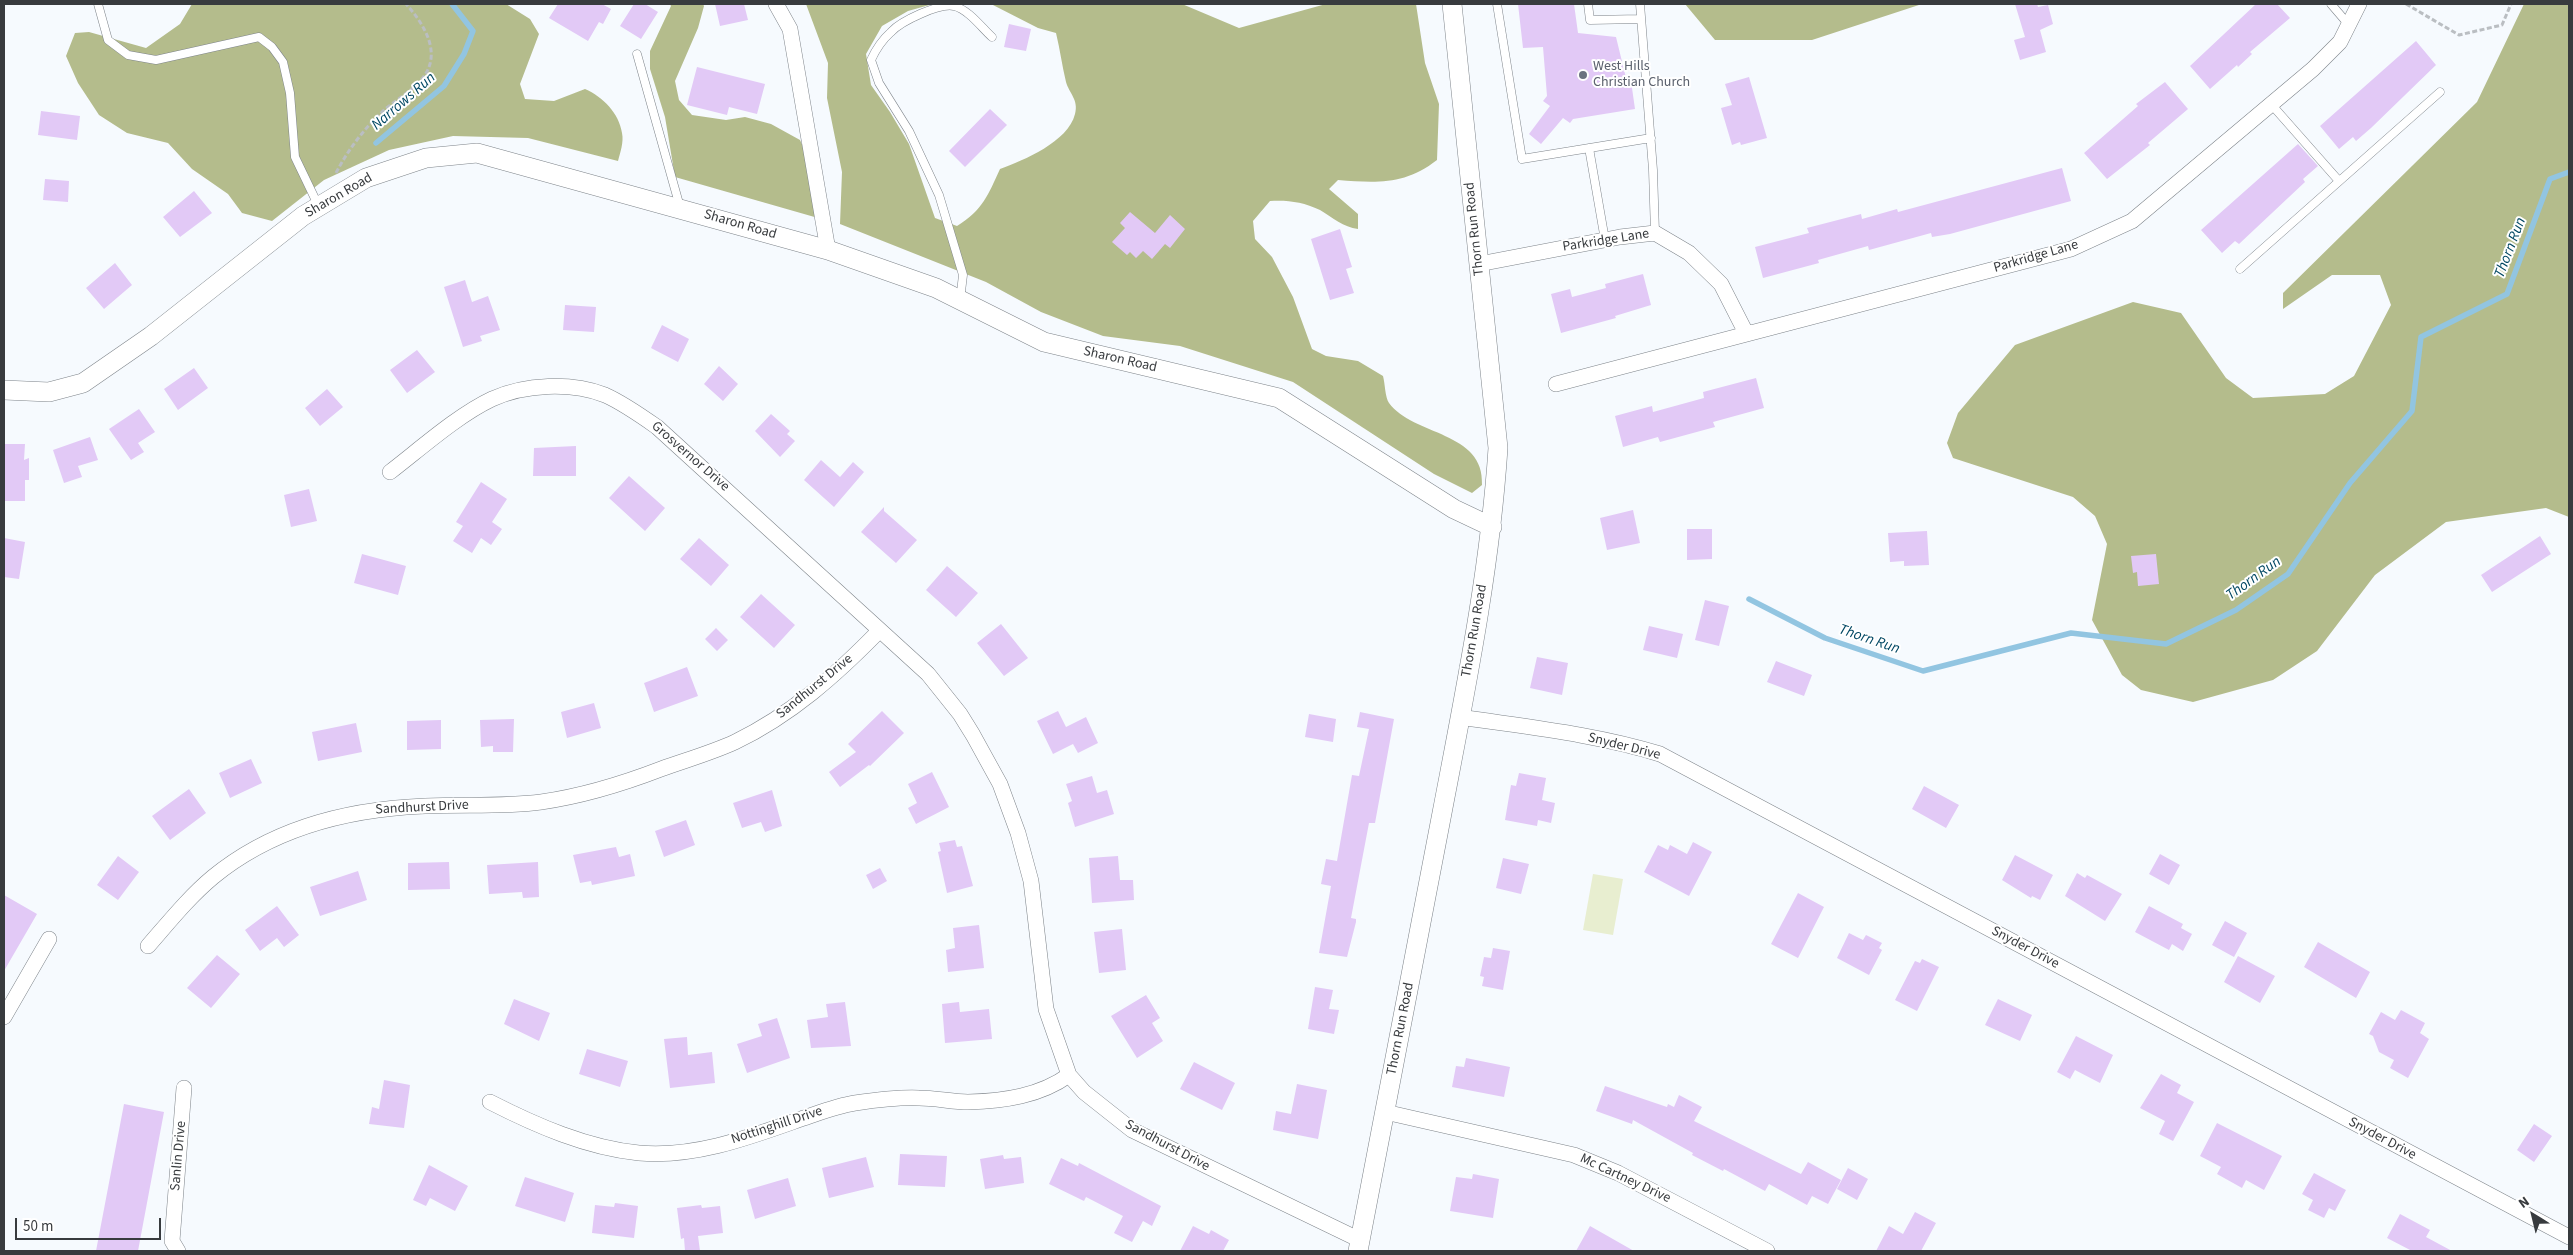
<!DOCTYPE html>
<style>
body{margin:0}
#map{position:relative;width:2573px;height:1255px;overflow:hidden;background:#f6fafe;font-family:"Source Sans 3",sans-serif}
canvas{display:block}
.frame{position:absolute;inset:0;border:5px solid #383b3e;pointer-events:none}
.north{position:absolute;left:2508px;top:1190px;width:50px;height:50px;-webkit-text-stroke:4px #fff;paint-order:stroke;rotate:324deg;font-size:14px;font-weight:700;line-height:20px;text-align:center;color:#383b3e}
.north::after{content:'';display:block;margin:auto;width:18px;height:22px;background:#383b3e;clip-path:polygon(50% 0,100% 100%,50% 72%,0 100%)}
.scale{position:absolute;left:15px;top:1218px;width:146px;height:22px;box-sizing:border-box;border:2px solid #383b3e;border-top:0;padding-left:6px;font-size:15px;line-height:18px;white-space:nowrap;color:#383b3e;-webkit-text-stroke:4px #fff;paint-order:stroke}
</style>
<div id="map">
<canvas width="2573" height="1255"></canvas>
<div class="frame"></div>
<div class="north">N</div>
<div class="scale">50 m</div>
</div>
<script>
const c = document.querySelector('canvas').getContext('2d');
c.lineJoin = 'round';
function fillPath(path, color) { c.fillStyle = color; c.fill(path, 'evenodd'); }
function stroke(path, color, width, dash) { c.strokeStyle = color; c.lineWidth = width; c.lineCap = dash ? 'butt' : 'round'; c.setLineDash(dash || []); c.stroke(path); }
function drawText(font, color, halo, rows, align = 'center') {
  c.font = font + ' "Source Sans 3",sans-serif'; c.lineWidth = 4; c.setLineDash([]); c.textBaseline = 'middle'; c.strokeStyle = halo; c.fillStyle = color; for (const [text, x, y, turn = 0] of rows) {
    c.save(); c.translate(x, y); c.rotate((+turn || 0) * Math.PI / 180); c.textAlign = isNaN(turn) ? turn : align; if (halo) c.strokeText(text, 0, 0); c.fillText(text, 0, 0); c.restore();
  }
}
fillPath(new Path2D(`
 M1593,874L1623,879L1613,935L1583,930Z`), '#e8eed0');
fillPath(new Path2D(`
 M192,4H506L530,19L539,34L520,84L525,99L554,101L585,89C603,97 619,113 622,133C624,142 620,153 618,161L528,138L453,136L389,150L324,180L272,221L242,213L228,194L192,169L168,143L127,133L99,115L78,83L66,56L75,33L89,32L146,48L180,24Z
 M670,4H703L704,6L698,28L675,81L679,100L692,115L726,120L745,117L771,124L800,140L806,153L818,218L675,177L665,117L650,69V51L671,6Z
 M806,4H933L908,11L882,26L866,54L871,85L890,112L909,144L935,218L957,226C983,210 988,195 1000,169C1024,160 1068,142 1075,114C1079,100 1069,93 1066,82C1062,66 1060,49 1056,33L1038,28L991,4H1182L1239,28L1326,4H1416L1425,63L1439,104L1437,160C1405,185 1377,183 1338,180L1329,189L1358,214V229C1343,227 1333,218 1320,210C1303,202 1288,200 1270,201L1253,221L1255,239L1272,257L1293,297L1312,349L1326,356L1358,361L1383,376C1385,383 1385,397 1389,403C1413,436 1485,431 1482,485L1472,493L1434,474L1293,382L1180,346L1103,336L1041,312L986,282L840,224L842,172L827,98L828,63Z
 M1685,4H1922L1812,40H1715Z
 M2524,4H2569V517L2546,508L2446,522L2375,575L2317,651L2273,680L2193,702L2141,690L2122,675L2092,620L2107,544L2095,516L2073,497L1953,458L1947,443L1958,413L2015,345L2133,302L2181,313L2226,378L2253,398L2325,394L2354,376L2391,305L2380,275H2332L2283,309V293L2477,102Z`), '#b4bc8c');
stroke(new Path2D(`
 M376,143L444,86L464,54L473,31L452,4
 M1749,599L1825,638L1923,671L2071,633L2166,644L2236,610L2288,574L2350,483L2412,411L2421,337L2507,294L2550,179L2569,172`), '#92c5e1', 5.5);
fillPath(new Path2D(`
 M558,4H602L611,9L603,24L599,22L588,41L549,18Z
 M634,4H645L658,12L641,39L620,26Z
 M715,4H744L748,20L720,26Z
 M1518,4H1574L1578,33L1616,37L1627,82L1631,81L1635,109L1573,119L1570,123L1563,118L1541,144L1529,134L1550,106L1543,101L1547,96L1543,47L1523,48Z
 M2015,4H2037L2038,7L2048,5L2053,24L2040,30L2046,52L2020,60L2014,40L2025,37Z
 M2256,4H2277L2290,18L2250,52L2252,54L2238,67L2237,65L2210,89L2190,66Z
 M1009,24L1031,29L1026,51L1004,47Z
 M2416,41L2436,65L2371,128L2356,141L2353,137L2339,149L2320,126Z
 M697,67L765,84L757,114L729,107L727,115L687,105Z
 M1749,77L1767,138L1741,145L1740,142L1732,145L1721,108L1732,105L1725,84Z
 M2165,82L2188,109L2148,143L2150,145L2107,179L2084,153L2138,106L2136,104Z
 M990,109L1007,125L965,167L949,151Z
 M41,111L80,116L77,140L38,135Z
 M2298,144L2318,166L2303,179L2305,182L2239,244L2235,241L2222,253L2201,230Z
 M2062,168L2071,201L1950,234L1932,237L1931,233L1869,250L1868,246L1818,260L1819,263L1763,278L1755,247L1809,233L1807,228L1861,214L1862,219L1897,209L1898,212Z
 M45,179L69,181L68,202L43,200Z
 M194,191L212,213L180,237L163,217Z
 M1130,212L1155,233L1170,215L1185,229L1170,248L1165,244L1152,259L1143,251L1136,258L1130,252L1127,255L1112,242L1125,228L1120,223Z
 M1340,229L1352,267L1346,269L1354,293L1330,300L1311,239Z
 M115,263L132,285L104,309L86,288Z
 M1643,274L1651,305L1615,316L1616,318L1561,333L1551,294L1570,289L1572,297L1606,288L1605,284Z
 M465,280L472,302L488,296L500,330L480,336L482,341L463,347L444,287Z
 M565,305L596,307L594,332L563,330Z
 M662,325L689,339L678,362L651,348Z
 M417,350L435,372L407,393L390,370Z
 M719,366L738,384L723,401L704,384Z
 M194,368L208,388L178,410L164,389Z
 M1756,378L1764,408L1713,422L1715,427L1660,442L1658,437L1623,447L1615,416L1652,406L1653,412L1704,398L1703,392Z
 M327,389L343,407L320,426L305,408Z
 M139,409L155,432L138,443L144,452L131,460L109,429Z
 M771,414L790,431L787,434L795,441L780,457L755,431Z
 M90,437L98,460L78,466L82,477L64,483L53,450Z
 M4,444H25L24,460L29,458V480H25V501H4Z
 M576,446V476H533L534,448Z
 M821,460L840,477L853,462L864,472L834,507L804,480Z
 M629,476L665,508L645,531L609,498Z
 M481,482L507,499L492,522L502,529L491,545L481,538L472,553L453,541L463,526L456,522Z
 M309,489L317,521L291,527L284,495Z
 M884,507V511L917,540L896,563L861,532Z
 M1633,510L1640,543L1607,550L1600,518Z
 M1687,529H1712V559L1687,560Z
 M1927,531L1929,565L1904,566V561L1890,562L1888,533Z
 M2540,536L2551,554L2492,592L2481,575Z
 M4,538L25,542L19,579L4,577Z
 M699,538L729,565L711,586L680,559Z
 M362,554L406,566L398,595L354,583Z
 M2156,554L2159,584L2138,586L2137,572L2133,573L2131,556Z
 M947,566L978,593L956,617L926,590Z
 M761,594L795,625L774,648L740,617Z
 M1705,600L1729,606L1719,646L1695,640Z
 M1001,624L1028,658L1004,676L977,643Z
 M1649,626L1683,634L1677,658L1643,650Z
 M716,628L728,640L717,651L705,639Z
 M1537,657L1568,663L1562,695L1530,688Z
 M1776,661L1812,675L1804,696L1767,682Z
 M687,667L698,696L654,712L644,683Z
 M594,703L601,728L567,738L561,712Z
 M882,711L904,733L870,766L869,765L840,787L829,772L856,752L848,744Z
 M1058,711L1066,727L1086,717L1098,743L1078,753L1073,744L1053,754L1037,721Z
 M1360,712L1394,719L1375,823H1369L1351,918L1356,919V922L1347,957L1319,953L1331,886L1321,884L1326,859L1337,861L1352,775L1359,776L1369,729L1357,727Z
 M1309,714L1336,719L1333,742L1305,737Z
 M514,719L513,752H493V746L481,747L480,720Z
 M441,720V749L407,750V721Z
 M356,723L362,752L318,761L312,732Z
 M251,759L262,783L230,798L219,773Z
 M932,772L949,807L916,824L908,808L917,803L908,784Z
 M1519,773L1546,778L1542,800L1555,803L1551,823L1538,820L1537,826L1505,820L1511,785L1516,786Z
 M1092,776L1097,793L1107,790L1114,814L1075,827L1068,803L1072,801L1066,784Z
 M1924,786L1959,805L1946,828L1912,809Z
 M189,789L206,813L170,840L152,816Z
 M772,790L782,826L765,832L761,822L742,828L733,803Z
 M686,820L695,845L664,857L655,831Z
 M955,840L957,847L962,846L973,886L947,893L938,852L941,851L939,843Z
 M1693,842L1712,852L1689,896L1644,872L1658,845L1668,850L1670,845L1687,854Z
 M616,847L619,857L630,854L635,876L592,885L591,881L580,883L573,855Z
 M2160,854L2180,865L2169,885L2149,874Z
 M2015,855L2053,875L2040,900L2032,896L2031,898L2002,880Z
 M118,856L139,872L118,900L97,885Z
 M1118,856L1120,880H1133L1134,900L1092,903L1089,858Z
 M1503,858L1529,864L1521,894L1496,888Z
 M449,862L450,889L408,890V863Z
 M538,862L539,897L523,898L522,892L489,894L487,865Z
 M880,868L887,881L873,889L866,875Z
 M358,871L367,900L320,916L310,887Z
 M2077,873L2085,878L2087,875L2122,894L2105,921L2065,896Z
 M1798,893L1824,907L1798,958L1771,944Z
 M4,895L37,914L4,971Z
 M277,906L299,935L284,947L277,938L260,951L245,930Z
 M2149,906L2183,924L2181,928L2192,934L2183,951L2172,944L2169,950L2135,932Z
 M2225,921L2247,933L2234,957L2212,945Z
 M979,925L984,968L948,972L946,950L955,948L953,928Z
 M1122,929L1126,970L1099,973L1094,932Z
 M1849,933L1863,940L1866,935L1882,943L1879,948L1882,950L1869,975L1837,958Z
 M2318,942L2370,972L2356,998L2304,967Z
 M1493,948L1510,951L1503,990L1482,986L1484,977L1480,976L1484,957L1491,958Z
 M217,955L240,974L211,1008L187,988Z
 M2238,956L2275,976L2260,1003L2224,982Z
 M1922,959L1939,967L1917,1011L1895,1000L1915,961L1920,963Z
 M1315,987L1333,990L1329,1009L1339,1010L1334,1034L1308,1029Z
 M1146,995L1160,1018L1152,1023L1163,1041L1137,1058L1111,1016Z
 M514,999L550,1013L539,1041L504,1024Z
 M1998,999L2032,1015L2020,1041L1985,1025Z
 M845,1002L851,1046L811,1048L807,1020L828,1017L826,1004Z
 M959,1002L960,1012L989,1009L992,1039L945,1043L942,1004Z
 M2401,1010L2425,1023L2420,1033L2429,1039L2408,1078L2390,1068L2394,1060L2379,1052L2373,1036L2369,1034L2381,1012L2395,1020Z
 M777,1018L790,1058L747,1073L737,1044L762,1036L758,1024Z
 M2076,1036L2113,1055L2100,1083L2075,1070L2070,1079L2057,1072Z
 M687,1037L688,1055L712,1052L715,1083L670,1088L664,1039Z
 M587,1049L628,1061L620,1087L579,1074Z
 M1466,1058L1510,1067L1504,1097L1452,1087L1456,1066L1464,1067Z
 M1194,1062L1235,1083L1222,1110L1180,1089Z
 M2161,1074L2181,1085L2177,1093L2194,1102L2173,1141L2159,1134L2165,1121L2140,1108Z
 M384,1080L410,1085L404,1128L369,1124L372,1107L379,1109Z
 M1297,1084L1327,1090L1318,1139L1273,1130L1276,1111L1291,1114Z
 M1605,1086L1667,1107L1668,1104L1674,1107L1679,1095L1702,1107L1694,1121L1801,1174L1808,1162L1841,1180L1828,1204L1812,1196L1807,1205L1769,1184L1765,1191L1724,1169L1723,1171L1692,1155L1693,1153L1633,1120L1632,1124L1596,1111Z
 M124,1104L164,1112L138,1251H96Z
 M2217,1123L2282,1156L2264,1190L2246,1180L2242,1188L2217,1174L2221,1167L2200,1156Z
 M2534,1124L2552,1136L2534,1162L2517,1150Z
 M900,1154L947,1156L945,1187L898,1185Z
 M1003,1155L1004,1159L1021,1157L1024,1183L985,1189L980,1159Z
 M866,1157L874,1187L829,1198L822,1168Z
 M1061,1158L1078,1166L1079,1163L1161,1206L1152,1226L1143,1221L1132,1242L1114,1233L1123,1216L1086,1197L1084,1201L1049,1184Z
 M429,1165L468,1186L455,1211L430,1198L426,1206L413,1200Z
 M1848,1168L1868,1179L1857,1200L1837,1189Z
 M2314,1173L2346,1190L2335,1211L2329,1208L2324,1218L2308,1210L2313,1200L2302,1194Z
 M1473,1174L1499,1179L1493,1218L1450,1211L1456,1177L1472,1179Z
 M525,1177L574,1193L565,1222L515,1206Z
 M788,1178L796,1206L755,1219L747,1190Z
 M615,1203L638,1206L634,1238L592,1233L595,1205L614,1207Z
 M701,1205L702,1208L720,1206L723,1233L698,1236L700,1251H685L684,1238L681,1239L677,1208Z
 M1915,1212L1936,1223L1921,1251H1876L1889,1226L1903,1234Z
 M2400,1214L2430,1230L2426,1237L2452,1251H2412L2387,1238Z
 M1193,1226L1209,1234L1211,1230L1229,1240L1223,1251H1180Z
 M1590,1226L1634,1251H1576Z`), '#e2c9f6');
const service = new Path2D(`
 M98,4L108,40L128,55L156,60L259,37L272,47L283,62L290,93L295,157L319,207
 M1497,4L1522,159L1651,138
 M1588,4L1590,20L1640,19
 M1640,4L1653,170L1655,233
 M2331,4L2349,25
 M637,54L680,207
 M2271,104L2339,181
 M1589,148L1605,240
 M2240,269L2440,92
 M960,300L963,275L939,195L909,131L879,83L871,60C876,49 882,40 891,32C901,21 939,3 954,6C969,10 981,27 992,37`);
const minor = new Path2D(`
 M776,4L790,29L828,250
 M1479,264L1620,237L1655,233L1689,253L1721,284L1746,333
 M1556,384L2071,249L2132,221L2313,69L2340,42L2359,4
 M390,472C420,449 458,415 492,399C525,384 571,382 605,395C623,403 640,415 657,427L928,674L960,714L973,735L1000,784L1018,833L1031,881L1046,1009L1069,1075L1084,1092L1132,1130L1360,1240
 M1460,717C1526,727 1596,734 1660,754L2569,1237
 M148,946C169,922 189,897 213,877C274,827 348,809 425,806C464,804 503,807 541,802C583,796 622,784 661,769C686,760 711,753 735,742C791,715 836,675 879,631
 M4,1017L49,939
 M490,1102C535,1125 587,1148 639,1153C695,1158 750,1137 801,1119C819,1113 836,1106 855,1103C876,1100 899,1097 919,1098C936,1098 952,1102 968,1102C1004,1101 1040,1096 1069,1075
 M1385,1112L1574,1155L1618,1173L1767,1251
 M178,1251L172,1241L184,1088`);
const tertiary = new Path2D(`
 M4,390L49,392L83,383L151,336L303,216L366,178L426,158L477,153L828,250L936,288L1044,342L1279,398L1454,509L1492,527
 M1358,1251C1386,1105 1414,959 1442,813C1465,692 1490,571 1498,448L1452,4`);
stroke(service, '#7e848a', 9);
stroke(minor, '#7e848a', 16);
stroke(tertiary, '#7e848a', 20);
stroke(new Path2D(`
 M2406,4L2459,35L2502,25L2511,4
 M336,173C348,150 363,130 382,112C394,101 409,93 420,81C444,56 425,25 406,4`), '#babec2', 3, [5, 2.5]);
stroke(service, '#fff', 8);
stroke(minor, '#fff', 15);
stroke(tertiary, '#fff', 19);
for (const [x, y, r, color] of [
 [1583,75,5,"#6b7280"]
]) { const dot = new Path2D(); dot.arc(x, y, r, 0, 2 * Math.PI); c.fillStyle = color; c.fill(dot); stroke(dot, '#fff', 2); }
drawText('14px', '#5b616d', '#fff', [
 ["West Hills",1593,67],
 ["Christian Church",1593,83]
], 'left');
drawText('14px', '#383b3e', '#fff', [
 ["Sharon Road",339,196,-30],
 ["Sharon Road",740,225,16],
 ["Thorn Run Road",1475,229,-96],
 ["Parkridge Lane",1606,241,-9],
 ["Parkridge Lane",2036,257,-16],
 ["Sharon Road",1120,360,13],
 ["Grosvernor Drive",690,457,41],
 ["Thorn Run Road",1475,631,-80],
 ["Sandhurst Drive",815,687,-39],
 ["Snyder Drive",1624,747,14],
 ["Sandhurst Drive",422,808,-3],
 ["Snyder Drive",2025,948,28],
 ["Thorn Run Road",1401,1029,-79],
 ["Nottinghill Drive",777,1126,-18],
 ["Snyder Drive",2382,1139,28],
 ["Sandhurst Drive",1167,1146,28],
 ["Sanlin Drive",179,1156,-85],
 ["Mc Cartney Drive",1625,1179,25]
]);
drawText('italic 15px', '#004763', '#fff', [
 ["Narrows Run",404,102,-41],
 ["Thorn Run",2511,248,-69],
 ["Thorn Run",2254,579,-36],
 ["Thorn Run",1869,640,19]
]);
</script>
